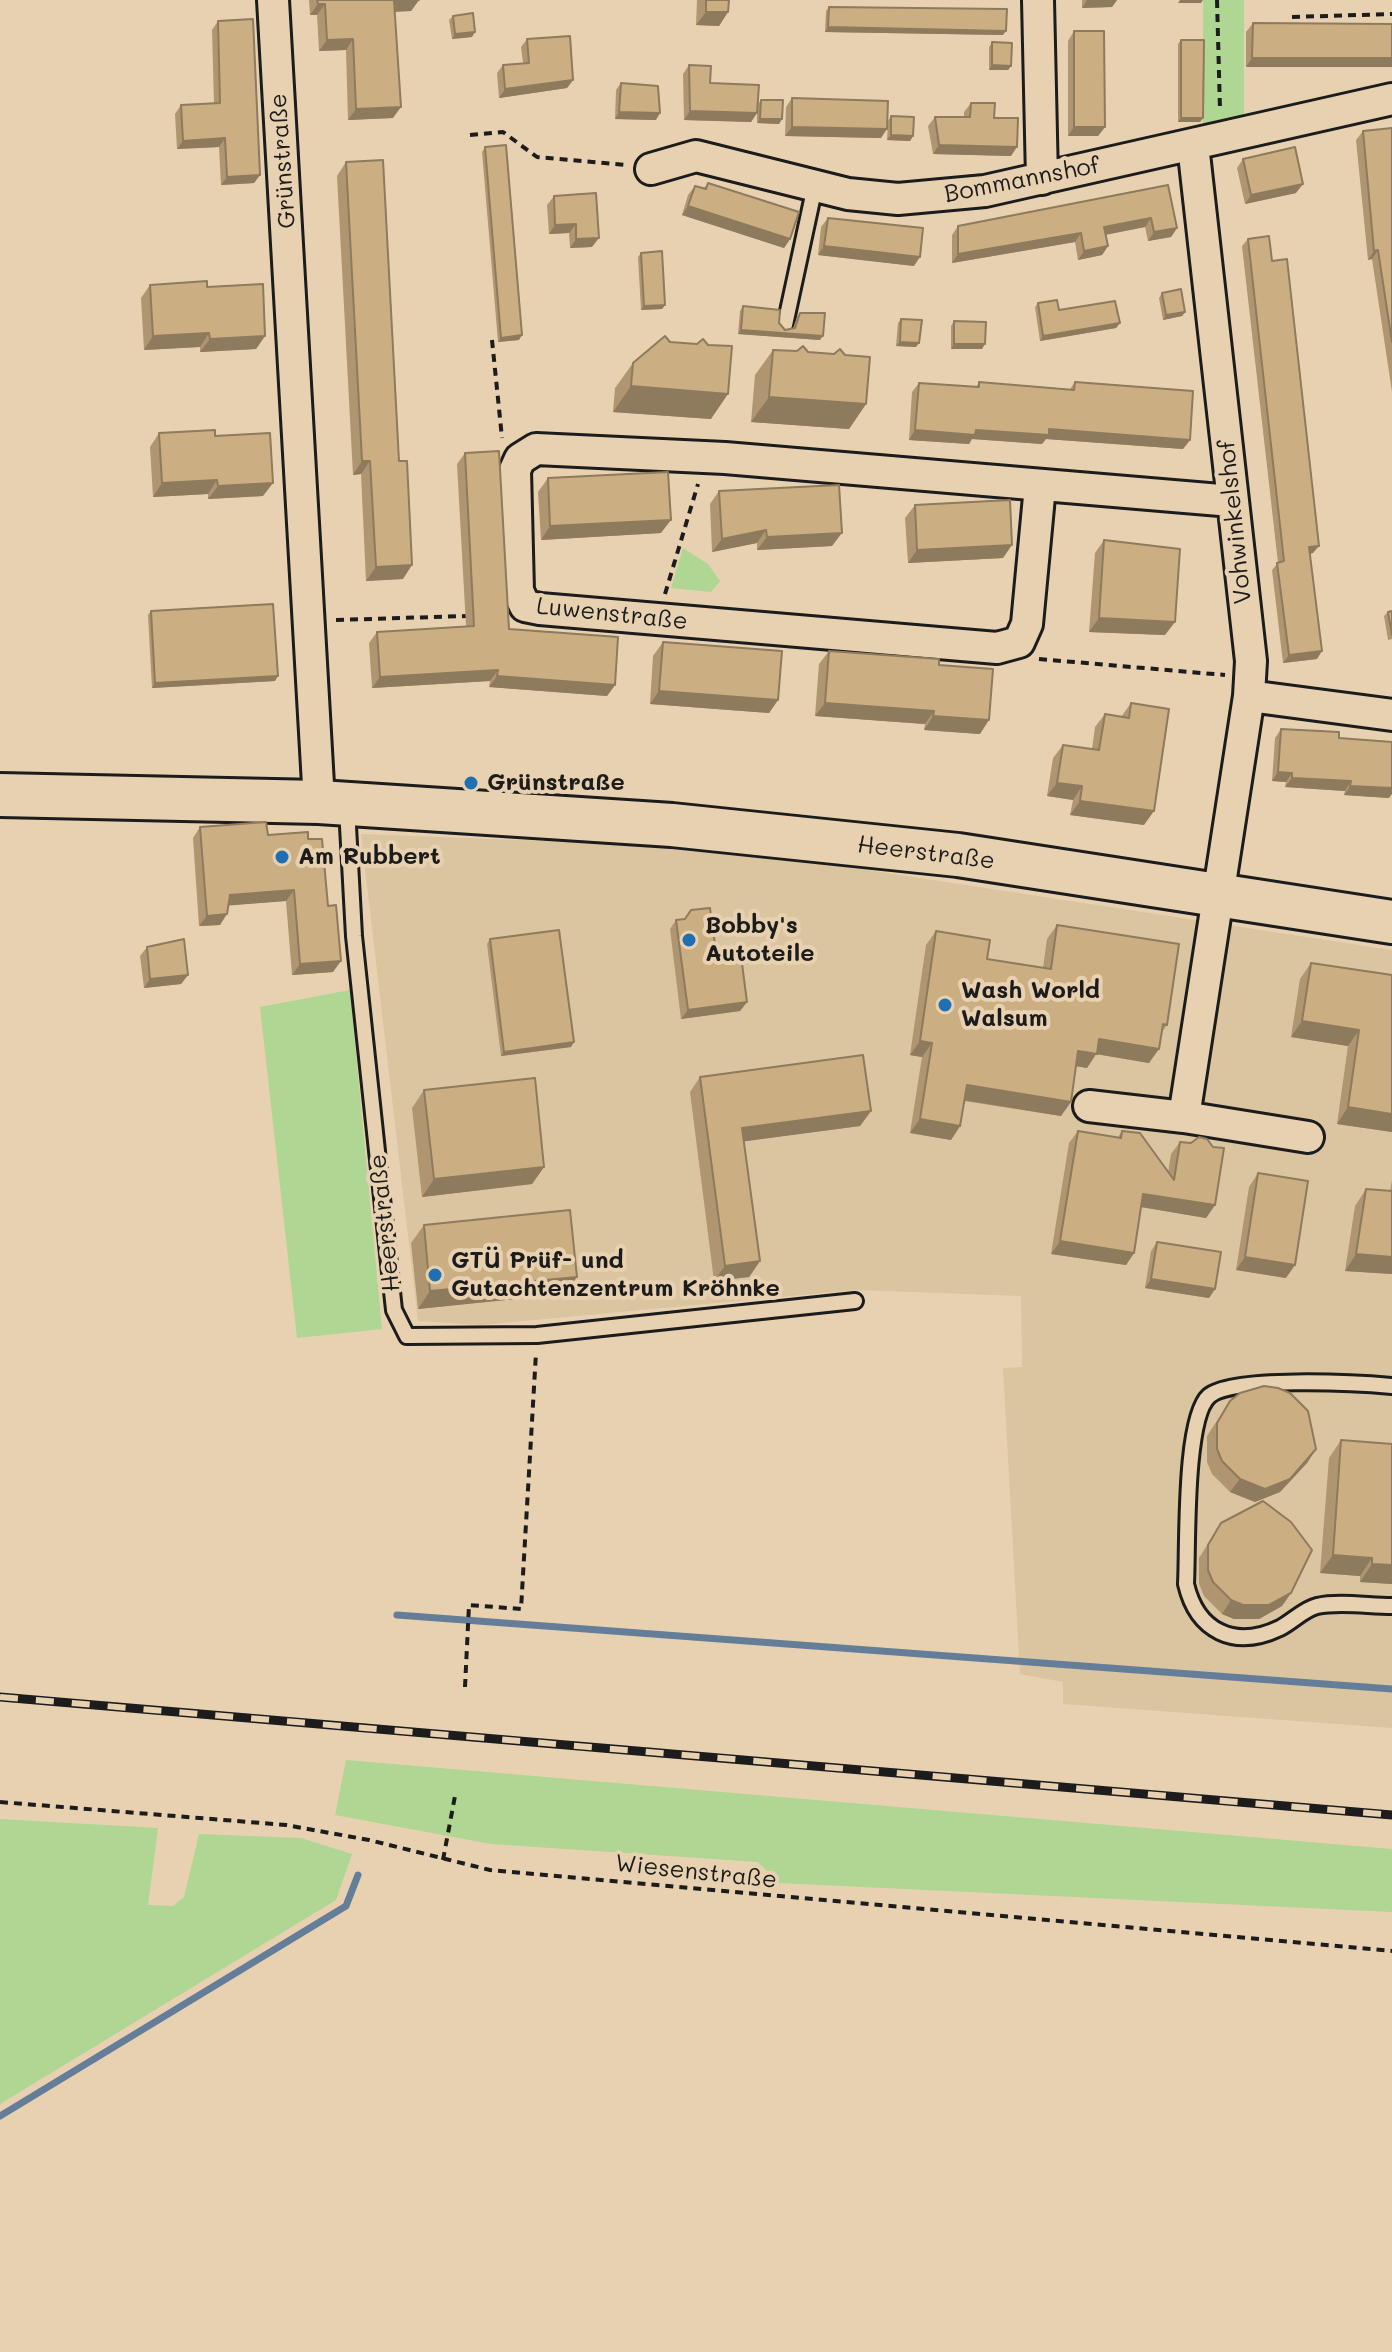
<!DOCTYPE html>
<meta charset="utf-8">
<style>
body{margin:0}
canvas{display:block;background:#e8d1b1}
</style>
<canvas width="1392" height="2352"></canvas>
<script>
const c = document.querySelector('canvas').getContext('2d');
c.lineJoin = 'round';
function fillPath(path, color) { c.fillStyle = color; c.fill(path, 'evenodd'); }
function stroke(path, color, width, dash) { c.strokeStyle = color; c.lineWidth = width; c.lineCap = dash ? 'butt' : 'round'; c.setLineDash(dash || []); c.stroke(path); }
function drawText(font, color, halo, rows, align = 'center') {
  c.font = font + ' Mali,sans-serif'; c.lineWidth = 8; c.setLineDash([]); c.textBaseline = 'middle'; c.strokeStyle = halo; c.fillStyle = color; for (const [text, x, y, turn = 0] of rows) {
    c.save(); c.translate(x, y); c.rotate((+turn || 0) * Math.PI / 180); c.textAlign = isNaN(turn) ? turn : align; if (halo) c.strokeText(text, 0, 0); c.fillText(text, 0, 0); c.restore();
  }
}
fillPath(new Path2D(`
 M361,834L624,844L841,866L1392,950V1728L1063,1704V1682L1020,1674L1003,1368L1022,1367L1021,1296L856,1290L481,1325L418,1321Z`), '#dbc4a0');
fillPath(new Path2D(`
 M1203,0H1244V118L1203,125Z
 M683,548L708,564L720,581L711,592L671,588Z
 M350,990L382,1329L297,1338L260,1007Z
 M346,1760L1392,1849V1912L778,1883L758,1862L491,1844L335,1815Z
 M0,1819L158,1828L148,1905L173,1906L184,1897L199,1834L301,1838L352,1854L336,1900L0,2104Z`), '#afd692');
stroke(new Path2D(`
 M397,1615L1392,1689
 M0,2116L346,1906L358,1875`), '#647e99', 7);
const service = new Path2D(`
 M785,325L815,186
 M347,808L354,936L394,1310L407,1336L537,1335L855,1301
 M1392,1386C1359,1383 1231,1376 1209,1396C1184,1418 1188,1547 1186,1584C1197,1631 1234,1650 1280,1628C1292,1622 1304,1609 1317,1606C1339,1601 1369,1606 1392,1606`);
const minor = new Path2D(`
 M273,0L319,802
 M1038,0L1042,179
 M651,169L696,156L848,194L898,199L985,191L1392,99
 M1040,486L1027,624L1019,642L997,648L540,609L525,606L518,591L515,470L520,459L536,449L725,458L1232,501
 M1249,696L1392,715
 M1089,1106L1184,1117L1249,696L1251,661L1193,145
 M1184,1117L1308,1137`);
const secondary = new Path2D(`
 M0,795L319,802L672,825L958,855L1392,922`);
stroke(service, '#1c1c1c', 20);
stroke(minor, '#1c1c1c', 36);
stroke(secondary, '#1c1c1c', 48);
stroke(new Path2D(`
 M1217,0L1220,110
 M1292,17L1392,14
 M470,135L503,132L537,157L627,165
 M492,340L502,438
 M665,594L698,484
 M336,620L467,616
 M1039,659L1225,675
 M465,1687L469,1605L521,1609L536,1353
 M0,1802L286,1825L369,1840L490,1870L1392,1951
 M443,1860L455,1796`), '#1c1c1c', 4, [8, 6]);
stroke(service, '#e8d1b1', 14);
stroke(minor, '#e8d1b1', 30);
stroke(secondary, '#e8d1b1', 42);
const rail = new Path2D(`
 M0,1697L1392,1815`);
stroke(rail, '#1c1c1c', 9);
stroke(rail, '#e8d1b1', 6, [18]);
fillPath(new Path2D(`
 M309,0H419L411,11L394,12L393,118L348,120L346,50L319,51L317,15H310Z
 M697,0H729L728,12L719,26L696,25Z
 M1082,0H1117L1112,7L1082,8Z
 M829,7L1003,35L825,32L826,11Z
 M453,16L472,37L452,39L449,20Z
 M218,21L260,175L254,183L221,185L219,147L177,149L175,114L181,105L214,104L212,30Z
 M1253,23L1392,24V67H1246V32Z
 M1074,31L1105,127L1098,136H1068V41Z
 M527,39L573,80L567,88L499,98L497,73L503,65L523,63L521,47Z
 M1181,40L1203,118L1200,122H1178V44Z
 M992,42L1011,66L1008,70H989V47Z
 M689,65L710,83L758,104L761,100L782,119L779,124L757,123V113L751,122L684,120L683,74Z
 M621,83L656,120L615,119L616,90Z
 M792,98L881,138L785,136L786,107Z
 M971,103L994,118L1011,156L933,154L928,126L935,117H964V112Z
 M891,116L913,136L910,141L887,140L888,121Z
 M1392,128V392L1372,259L1368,260L1356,140L1363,131Z
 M485,147L519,340L498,342L482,152Z
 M1243,159L1296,193L1245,204L1237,168Z
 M346,162L399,461L403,579L366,581L361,474L353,475L337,176Z
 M708,183L790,239L784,248L682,215L688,195L695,186L704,188Z
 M1168,185L1177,228L1171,237L1148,241L1145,227L1106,235L1108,246L1102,255L1078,260L1075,242L952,263V235L958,226Z
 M554,196L592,247L570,248L569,233L549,234L547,205Z
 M828,218L914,266L818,255L821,227Z
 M1248,239L1313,553L1310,554L1317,659L1283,663L1272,570L1278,563L1242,246Z
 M641,253L665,305L662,309L641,310L638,257Z
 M150,285L207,287L265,336L256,349L200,352V347L144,350L141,298Z
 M1162,293L1185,312L1182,316L1163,320L1159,298Z
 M1038,303L1059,310L1120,323L1116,328L1040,341L1035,307Z
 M743,306L779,323L785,330L793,328L797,317L800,313L820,340L738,334L740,311Z
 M901,319L916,347L896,346L898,323Z
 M954,321L982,349H951V326Z
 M773,350L808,352L866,404L849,429L751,422L755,375Z
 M633,363L711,419L613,412L615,388Z
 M979,382L1070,389L1075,382L1190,440L1183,449L1046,439L1042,444L972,439L969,444L909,440L912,392L919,383L976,387Z
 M159,433L215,436L263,496L208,499V494L153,497L150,447Z
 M465,453L509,629L615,685L607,696L489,687L490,681L372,688L369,643L377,632L466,626L457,464Z
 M548,478L661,533L541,540L538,492Z
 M719,491L832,546L757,550V543L712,552L710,504Z
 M915,505L1003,558L908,563L905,518Z
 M1104,540L1165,635L1089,632L1095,553Z
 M151,611L275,681L152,688L148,615Z
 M1392,611V639L1388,640L1384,616L1388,612Z
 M663,642L778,700L769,713L650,704L653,656Z
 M829,651L939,665L980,734L924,730L925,724L815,716L819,664Z
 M1131,703L1144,825L1070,815L1073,800L1047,796L1053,758L1063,745L1092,749L1095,727L1105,714L1121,717Z
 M1281,729L1339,738L1389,798L1344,795L1345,791L1285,787L1286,782L1272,781L1275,738Z
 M200,827L308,839L333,972L292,975L286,901L229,905L220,925L199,926L193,838Z
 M676,920L717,959L747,1002L740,1011L681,1019L670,929Z
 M1057,925L1167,1025L1162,1032L1149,1063L1096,1054L1087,1068L1076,1066L1061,1116L964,1101L960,1126L951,1140L910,1133L922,1057L910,1055L926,945L936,931L987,959L1043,968L1047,939Z
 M490,939L571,1047L501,1056L487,944Z
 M147,947L188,975L181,984L144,988L140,956Z
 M1311,963L1392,975V1132L1337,1124L1348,1046L1291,1037L1300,979Z
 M700,1077L871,1111L860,1126L744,1141L760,1261L749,1277L714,1281L690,1092Z
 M424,1090L544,1167L532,1184L422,1197L412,1108Z
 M1078,1131L1118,1137L1122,1131L1168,1173L1171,1154L1180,1142L1215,1205L1206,1218L1141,1207L1134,1253L1126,1265L1051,1254L1069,1143Z
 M1258,1173L1286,1278L1236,1270L1249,1187Z
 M1392,1180V1274L1345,1271L1355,1206L1366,1189L1390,1191Z
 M424,1225L577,1277L564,1294L418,1309L411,1243Z
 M1157,1242L1215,1289L1209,1298L1145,1288L1151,1251Z
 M1230,1401L1316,1449L1307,1463L1280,1492L1255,1502L1230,1492L1212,1474L1207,1462V1436Z
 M1341,1440L1392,1444V1584L1360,1582V1576L1320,1573L1329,1458Z
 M1221,1523L1291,1593L1282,1606L1259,1619H1234L1222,1614L1204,1596L1199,1584V1558Z`), '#af9671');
fillPath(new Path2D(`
 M419,0L411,11L386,12L394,1Z
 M1087,0H1117L1112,7L1082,8Z
 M1180,0H1203L1201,3H1178Z
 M318,4H325L317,15H310Z
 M706,12H728L719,26L696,25Z
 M828,27L1006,31L1003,35L825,32Z
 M475,32L472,37L452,39L455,34Z
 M353,39L346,50L319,51L327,40Z
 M1252,58H1392V67H1246Z
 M992,65L1011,66L1008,70H989Z
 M573,80L567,88L499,98L505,89Z
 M401,107L393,118L348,120L356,109Z
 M690,111L757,113L751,122L684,120Z
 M619,112L660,113L656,120L615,119Z
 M1181,118H1203L1200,122H1178Z
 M760,119H782L779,124L757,123Z
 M792,127L887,129L881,138L785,136Z
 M1074,127H1105L1098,136H1068Z
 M891,135L913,136L910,141L887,140Z
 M225,138L219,147L177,149L183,141Z
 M939,145L1017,147L1011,156L933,154Z
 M260,175L254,183L221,185L227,177Z
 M1303,184L1296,193L1245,204L1251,195Z
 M688,206L790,239L784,248L682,215Z
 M1151,218L1145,227L1098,236L1104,227Z
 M576,224L569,233L549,234L555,225Z
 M1177,228L1171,237L1148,241L1154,232Z
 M1081,233L1075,242L952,263L958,254Z
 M599,238L592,247L570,248L576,239Z
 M824,246L920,257L914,266L818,255Z
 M1108,246L1102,255L1078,260L1084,251Z
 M1378,250L1372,259L1368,260L1374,251Z
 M665,305L662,309L641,310L644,306Z
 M1185,312L1182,316L1163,320L1166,315Z
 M1120,323L1116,328L1040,341L1043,336Z
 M741,330L823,336L820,340L738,334Z
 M209,333L200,347L144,350L153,336Z
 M522,335L519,340L498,342L501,338Z
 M265,336L256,349L200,352L210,339Z
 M900,342L919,343L916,347L896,346Z
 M954,344H985L982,349H951Z
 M631,386L728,394L711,419L613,412Z
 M769,397L866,404L849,429L751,422Z
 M1049,429L1190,440L1183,449L1046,439L1042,444L972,439L969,444L909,440L915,430Z
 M362,461H370L361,474L353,475Z
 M217,480L208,494L153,497L162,483Z
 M273,483L263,496L208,499L218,486Z
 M671,520L661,533L541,540L550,526Z
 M766,530L757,543L712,552L722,539Z
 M842,533L832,546L757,550L767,537Z
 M1012,545L1003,558L908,563L917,550Z
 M1319,546L1313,553L1304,555L1309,547Z
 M412,565L403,579L366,581L376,567Z
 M1099,618L1175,622L1165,635L1089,632Z
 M1322,651L1317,659L1283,663L1289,655Z
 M498,670L490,681L372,688L380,677Z
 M278,676L275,681L152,688L155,683Z
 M497,676L615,685L607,696L489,687Z
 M659,691L778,700L769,713L650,704Z
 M825,703L934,711L925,724L815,716Z
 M933,716L989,720L980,734L924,730Z
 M1278,772L1292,773L1286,782L1272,781Z
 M1292,778L1351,781L1345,791L1285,787Z
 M1057,783L1082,786L1073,800L1047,796Z
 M1350,786L1392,788V794L1389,798L1344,795Z
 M1080,801L1154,811L1144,825L1070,815Z
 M294,890L286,901L223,906L230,895Z
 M227,914L220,925L199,926L207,916Z
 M341,961L333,972L292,975L300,964Z
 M188,975L181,984L144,988L150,979Z
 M747,1002L740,1011L681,1019L688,1010Z
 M1302,1021L1359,1030L1348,1046L1291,1037Z
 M1099,1039L1159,1049L1149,1063L1096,1054L1087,1068L1069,1065L1078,1051Z
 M920,1041L932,1043L922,1057L910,1055Z
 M574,1042L571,1047L501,1056L504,1052Z
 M967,1085L1071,1102L1061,1116L957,1099Z
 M1348,1107L1392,1114V1132L1337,1124Z
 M871,1111L860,1126L732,1143L742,1128Z
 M920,1119L960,1126L951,1140L910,1133Z
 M544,1167L532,1184L422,1197L434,1179Z
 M1143,1194L1215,1205L1206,1218L1135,1206Z
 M1060,1241L1134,1253L1126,1265L1051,1254Z
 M1356,1254L1392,1257V1274L1345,1271Z
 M1245,1257L1295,1265L1286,1278L1236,1270Z
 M760,1261L749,1277L714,1281L725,1266Z
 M577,1277L564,1294L418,1309L430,1291Z
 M1151,1279L1215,1289L1209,1298L1145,1288Z
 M1316,1449L1307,1463L1280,1492L1255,1502L1230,1492L1240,1479Z
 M1333,1555L1372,1558L1360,1576L1320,1573Z
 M1372,1564L1392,1565V1584L1360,1582Z
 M1291,1593L1282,1606L1259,1619H1234L1222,1614L1231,1600Z`), '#8e7a5c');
const building = new Path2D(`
 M317,0H419L394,1L401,107L356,109L353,39L327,40L325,4H318Z
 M706,0H729L728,12H706Z
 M829,7L1007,9L1006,31L828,27Z
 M473,13L475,32L455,34L453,16Z
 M253,19L260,175L227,177L225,138L183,141L181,105L220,103L218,21Z
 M1253,23L1392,24V58H1252Z
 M1074,31H1104L1105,127H1074Z
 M570,36L573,80L505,89L503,65L529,63L527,39Z
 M1181,40H1204L1203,118H1181Z
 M992,42L1012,43L1011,66L992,65Z
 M689,65L711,66L710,83L759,85L757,113L690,111Z
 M621,83L658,86L660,113L619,112Z
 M792,98L888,101L887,129L792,127Z
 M761,100H783L782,119H760Z
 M971,103H995L994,118H1018L1017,147L939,145L935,117H970Z
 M891,116L914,117L913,136L891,135Z
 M1392,128V342L1378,250L1374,251L1363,131Z
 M506,145L522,335L501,338L485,147Z
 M1295,147L1303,184L1251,195L1243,159Z
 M383,160L399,461H407L412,565L376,567L370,461H362L346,162Z
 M708,183L799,212L790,239L688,206L695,186L706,189Z
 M1168,185L1177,228L1154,232L1151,218L1104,227L1108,246L1084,251L1081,233L958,254V226Z
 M596,193L599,238L576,239V224L555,225L554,196Z
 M828,218L923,228L920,257L824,246Z
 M1269,236L1272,261L1287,259L1319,546L1309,547L1322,651L1289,655L1277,563L1284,561L1248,239Z
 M662,251L665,305L644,306L641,253Z
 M207,281V287L263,284L265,336L210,339L209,333L153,336L150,285Z
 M1181,289L1185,312L1166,315L1162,293Z
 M1057,300L1059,310L1115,301L1120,323L1043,336L1038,303Z
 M743,306L780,310L779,323L785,330L795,328L800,313H825L823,336L741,330Z
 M901,319L922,320L919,343L900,342Z
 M954,321L986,322L985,344H954Z
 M665,336L670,342L697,344L703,339L708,345L732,346L728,394L631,386L633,363Z
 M803,346L808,352L834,354L840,349L845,355L870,357L866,404L769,397L773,350L797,351Z
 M979,382L1074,390L1075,382L1193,391L1190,440L1049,429V435L976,430L975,435L915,430L919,383L979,387Z
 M215,430V436L270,433L273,483L218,486L217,480L162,483L159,433Z
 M499,451L509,629L618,637L615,685L497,676L498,670L380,677L377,632L474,626L465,453Z
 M668,472L671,520L550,526L548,478Z
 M839,485L842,533L767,537L766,530L722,539L719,491Z
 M1010,500L1012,545L917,550L915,505Z
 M1104,540L1180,549L1175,622L1099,618Z
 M273,604L278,676L155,683L151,611Z
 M1392,611V635L1388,612Z
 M663,642L782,651L778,700L659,691Z
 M829,651L939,659V665L993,669L989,720L933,716L934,711L825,703Z
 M1131,703L1169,709L1154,811L1080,801L1082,786L1057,783L1063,745L1099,750L1105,714L1129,718Z
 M1281,729L1339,732V738L1392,742V788L1350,786L1351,781L1292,778V773L1278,772Z
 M266,822L268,835L308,832V839H322L328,906L336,905L341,961L300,964L294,890L230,895L227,914L207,916L200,827Z
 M710,908L717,959L741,956L747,1002L688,1010L676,920L685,919L691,910Z
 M1057,925L1179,944L1167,1025L1163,1024L1159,1049L1099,1039L1097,1054L1078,1051L1071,1102L967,1085L960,1126L920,1119L932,1043L920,1041L936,931L990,940L987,959L1051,969Z
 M559,930L574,1042L504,1052L490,939Z
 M184,939L188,975L150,979L147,947Z
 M1311,963L1392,975V1114L1348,1107L1359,1030L1302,1021Z
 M863,1055L871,1111L742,1128L760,1261L725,1266L700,1077Z
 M535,1078L544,1167L434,1179L424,1090Z
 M1078,1131L1121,1138L1122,1131L1140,1133L1174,1180L1180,1142L1191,1143L1199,1137L1207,1139L1213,1147L1224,1148L1215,1205L1143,1194L1134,1253L1060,1241Z
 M1258,1173L1308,1181L1295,1265L1245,1257Z
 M1366,1189L1392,1191V1257L1356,1254Z
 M570,1210L577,1277L430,1291L424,1225Z
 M1157,1242L1221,1252L1215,1289L1151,1279Z
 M1264,1386L1278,1388L1290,1393L1308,1411L1316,1449L1290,1479L1265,1489L1240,1479L1222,1461L1217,1449V1423L1230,1401L1240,1393Z
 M1341,1440L1392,1444V1565L1372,1564V1558L1333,1555Z
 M1263,1501L1291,1522L1312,1550L1291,1593L1269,1605H1243L1231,1600L1213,1582L1208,1570V1545L1221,1523Z`);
fillPath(building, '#cbaf83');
stroke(building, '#8e7a5c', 2);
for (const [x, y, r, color] of [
 [471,783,8,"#1f6fb2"],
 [282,857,8,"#1f6fb2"],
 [689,940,8,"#1f6fb2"],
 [945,1005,8,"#1f6fb2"],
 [435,1275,8,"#1f6fb2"]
]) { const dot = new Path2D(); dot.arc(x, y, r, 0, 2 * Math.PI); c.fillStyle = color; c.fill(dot); stroke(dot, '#e8d1b1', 3); }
drawText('24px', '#1c1c1c', '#e8d1b1', [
 ["Grünstraße",283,161,-94],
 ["Bommannshof",1022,180,-11],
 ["Vohwinkelshof",1235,522,-96],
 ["Luwenstraße",612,614,6],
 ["Heerstraße",926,853,7],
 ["Heerstraße",385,1223,-96],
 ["Wiesenstraße",696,1872,6]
]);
drawText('bold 24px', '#1c1c1c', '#e8d1b1', [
 ["Grünstraße",487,783],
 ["Am Rubbert",298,857],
 ["Bobby's",705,926],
 ["Autoteile",705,954],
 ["Wash World",961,991],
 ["Walsum",961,1019],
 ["GTÜ Prüf- und",451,1261],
 ["Gutachtenzentrum Kröhnke",451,1289]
], 'left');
</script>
